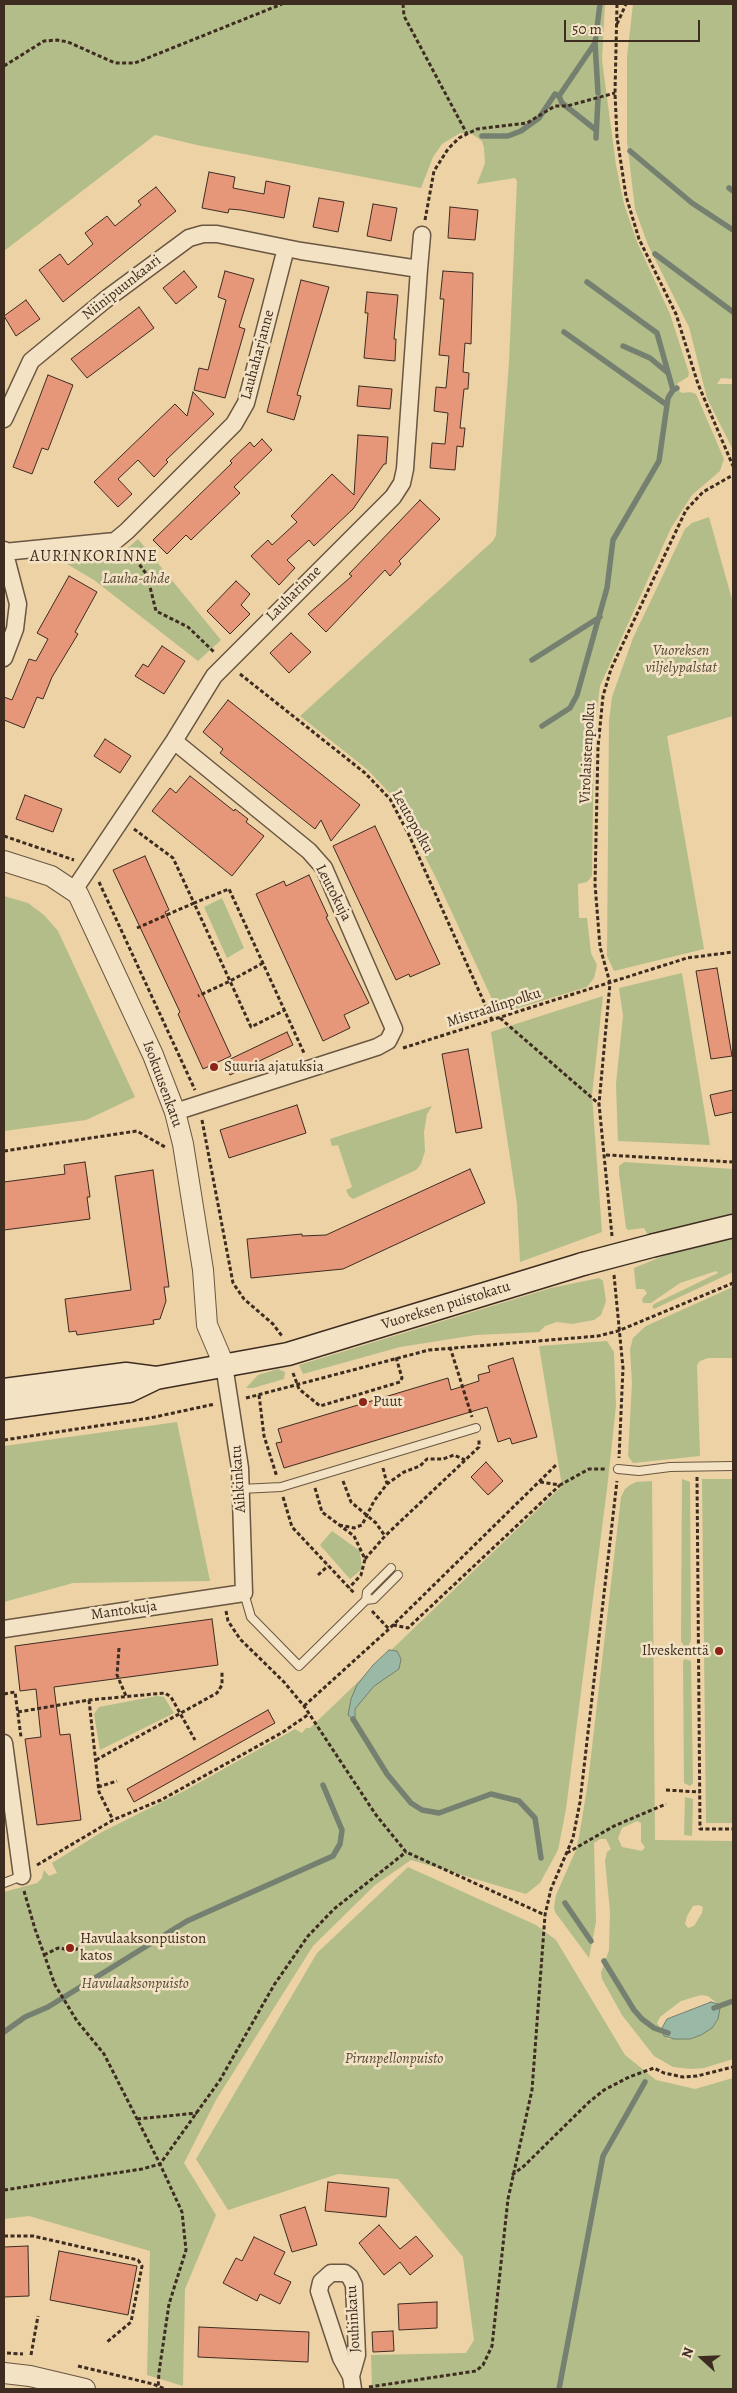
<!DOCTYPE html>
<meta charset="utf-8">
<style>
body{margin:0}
#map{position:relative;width:737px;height:2393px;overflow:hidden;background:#ecd2a4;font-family:Alegreya,serif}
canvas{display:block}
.frame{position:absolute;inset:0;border:5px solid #3e2c21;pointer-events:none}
.north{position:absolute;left:677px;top:2333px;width:50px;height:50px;-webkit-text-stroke:4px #f3e2c4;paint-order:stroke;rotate:290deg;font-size:14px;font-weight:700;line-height:20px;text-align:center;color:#3e2c21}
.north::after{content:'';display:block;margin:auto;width:18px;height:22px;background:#3e2c21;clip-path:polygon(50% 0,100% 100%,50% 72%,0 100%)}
.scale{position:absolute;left:564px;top:20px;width:136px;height:22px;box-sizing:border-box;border:2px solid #3e2c21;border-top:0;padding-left:6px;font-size:15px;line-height:18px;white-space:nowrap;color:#3e2c21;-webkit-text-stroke:4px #f3e2c4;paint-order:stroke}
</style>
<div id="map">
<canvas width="737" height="2393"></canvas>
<div class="frame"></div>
<div class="north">N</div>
<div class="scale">50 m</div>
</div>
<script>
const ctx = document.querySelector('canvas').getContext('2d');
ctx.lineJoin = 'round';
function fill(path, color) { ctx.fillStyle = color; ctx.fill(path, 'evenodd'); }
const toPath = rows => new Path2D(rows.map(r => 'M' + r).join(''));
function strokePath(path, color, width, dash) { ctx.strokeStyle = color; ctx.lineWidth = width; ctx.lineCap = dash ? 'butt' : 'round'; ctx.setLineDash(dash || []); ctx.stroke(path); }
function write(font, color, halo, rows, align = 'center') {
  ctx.font = font + ' Alegreya,serif'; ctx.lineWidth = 5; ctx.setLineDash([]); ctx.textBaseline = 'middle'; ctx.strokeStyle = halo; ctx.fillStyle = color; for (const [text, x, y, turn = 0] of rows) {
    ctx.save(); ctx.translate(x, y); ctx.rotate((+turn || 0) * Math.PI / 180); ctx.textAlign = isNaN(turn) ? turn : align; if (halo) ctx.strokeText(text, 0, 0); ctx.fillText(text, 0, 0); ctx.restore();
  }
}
fill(toPath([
 [4,4,605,4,602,60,616,165,624,204,637,242,670,314,689,373,688,377,678,383,676,388,682,393,690,392,696,394,724,459,720,471,692,495,671,528,600,686,594,733,592,876,587,882,578,884,578,890,579,918,587,918,591,953,597,965,594,978,587,987,515,1009,508,1010,498,1006,492,999,436,878,396,800,368,770,300,716,493,541,496,535,509,362,517,181,515,178,477,184,485,163,484,148,482,141,472,134,460,133,442,144,433,157,421,188,197,145,155,135,4,251],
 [633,4,733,4,733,379,721,378,717,384,733,384,733,450,707,398,689,327,648,245,635,209,627,141,627,57],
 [709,517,733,603,733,716,667,736,704,949,614,971,607,956,609,721,612,697,633,638,685,529,692,523],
 [138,539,221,640,198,661,94,580,67,564,117,558],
 [4,896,28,903,44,915,58,931,135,1097,86,1120,4,1131],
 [222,898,244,948,227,958,204,907],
 [682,973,710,1145,618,1141,616,1084,623,1016,619,988],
 [603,996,592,1095,602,1232,520,1262,517,1204,491,1032],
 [432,1106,427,1114,424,1132,425,1151,421,1164,416,1170,353,1199,349,1196,346,1190,352,1187,338,1145,332,1146,330,1139],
 [624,1162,733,1169,733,1215,648,1235,644,1228,628,1230,626,1228,619,1173,619,1166],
 [724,1239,733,1239,733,1272,654,1309,652,1307,654,1304,718,1273,716,1271,680,1283,651,1303,643,1303,642,1299,647,1293,644,1289,636,1289,634,1268,678,1250],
 [599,1278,603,1281,606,1301,601,1315,594,1320,572,1324,557,1322,545,1326,539,1332,476,1335,400,1347,303,1374,299,1365,551,1288],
 [733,1287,733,1358,708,1358,700,1361,697,1365,700,1456,633,1463,628,1456,632,1383,630,1349,633,1338,646,1326],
 [607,1341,614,1352,616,1406,607,1489,566,1809,558,1850,540,1883,526,1894,411,1860,375,1885,313,1946,216,2100,184,2163,216,2215,185,2289,183,2386,147,2375,150,2251,29,2216,4,2219,4,1892,37,1883,42,1878,44,1870,49,1876,57,1873,52,1863,102,1832,186,1790,295,1729,302,1733,306,1728,310,1728,562,1486,539,1346],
 [278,1369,285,1372,284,1379,253,1388,246,1388,258,1375],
 [177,1422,210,1581,73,1583,4,1602,4,1446],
 [682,1479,690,1482,691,1640,688,1647,685,1648,681,1641],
 [702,1479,733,1479,733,1823,706,1823],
 [652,1481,655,1840,733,1841,733,2059,704,2068,691,2069,673,2067,654,2056,622,2015,602,1979,601,1973,609,1950,610,1911,605,1861,607,1852,611,1849,606,1839,600,1839,594,1843,596,1922,589,1958,555,1912,554,1907,556,1895,576,1850,579,1837,588,1782,621,1497,625,1489,630,1485,636,1482],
 [637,1821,641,1823,641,1842,645,1847,642,1851,622,1847,618,1838,622,1828],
 [699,1905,703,1907,702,1913,694,1926,688,1928,685,1924,687,1916,693,1906],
 [701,1995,708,1996,718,2004,716,2023,701,2035,690,2039,668,2039,657,2023,660,2017,681,2001],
 [332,1531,360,1551,362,1569,350,1579,320,1545],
 [685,1659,691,1661,693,1783,690,1786,684,1783,683,1661],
 [157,1696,164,1697,174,1713,100,1750,94,1714,99,1707],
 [685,1797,693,1799,692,1836,684,1835],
 [408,1867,536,1925,556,1940,625,2055,656,2080,695,2089,733,2078,733,2389,372,2389,371,2355,466,2353,474,2340,463,2257,398,2179,338,2174,228,2210,196,2159,317,1953]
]), '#b2bd8a');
const water = toPath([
 [389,1650,397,1651,401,1659,399,1669,374,1686,355,1709,355,1718,353,1719,348,1715,351,1699,357,1685,373,1665,389,1650],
 [711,2002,718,2004,720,2008,718,2019,712,2028,701,2035,690,2039,674,2039,664,2036,662,2028,667,2019,711,2002]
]);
fill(water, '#99b8a5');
strokePath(water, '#758070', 1);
strokePath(toPath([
 [595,43,559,96,562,103,596,130],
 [598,93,595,43,600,4],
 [482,136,508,136,521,131,539,118,555,94,559,96],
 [596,138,598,99],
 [630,151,692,203,733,230],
 [729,188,733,191],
 [655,254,733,312],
 [587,282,657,333,673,390],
 [564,332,667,405],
 [623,346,650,358,668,373],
 [532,660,600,617],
 [542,726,570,708,577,695,607,588,613,540,659,461,668,398,673,390,677,388],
 [353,1719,387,1774,411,1803,422,1810,439,1813,491,1794,519,1801,535,1818,541,1858],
 [565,1903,591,1941],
 [604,1961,634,2010,642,2019,654,2028,668,2033],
 [714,2008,733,2001],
 [4,2032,25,2017,48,2007,187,1921,333,1856,340,1844,342,1830,323,1785],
 [559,2389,603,2156,645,2082]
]), '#758070', 5.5);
const building = toPath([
 [209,172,235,177,233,188,264,194,266,181,290,186,284,218,241,210,229,209,228,213,202,208,209,172],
 [156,187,176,211,63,302,39,270,60,254,68,265,93,244,85,233,107,216,115,226,141,205,138,201,156,187],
 [319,198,344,202,338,232,313,227,319,198],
 [373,204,397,208,391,241,367,236,373,204],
 [450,207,478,210,475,240,448,238,450,207],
 [184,271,197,287,176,304,163,288,184,271],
 [225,271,254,279,239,327,245,329,225,398,194,390,199,368,208,370,226,300,218,297,225,271],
 [443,271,473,273,471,344,465,343,463,372,469,373,468,389,464,389,460,428,465,428,463,447,457,446,455,470,430,468,432,443,445,444,448,413,434,411,436,387,446,388,449,356,439,355,444,299,440,299,443,271],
 [301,280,329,287,297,395,301,396,294,420,267,412,301,280],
 [367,292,398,295,394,339,396,339,395,361,364,358,368,313,365,313,367,292],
 [26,300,40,319,16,336,4,316,26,300],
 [139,307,154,328,87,378,71,359,139,307],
 [48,375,73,385,48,450,42,448,32,474,13,467,48,375],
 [359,386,392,389,390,409,357,406,359,386],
 [193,392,214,414,166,460,168,462,154,477,138,460,118,479,132,494,118,507,94,482,175,404,187,416,193,392],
 [358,435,388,437,386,464,384,464,353,509,314,546,309,540,287,560,295,568,279,585,251,556,268,540,272,545,297,522,291,516,332,474,354,495,358,435],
 [262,439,272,450,234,487,240,493,191,540,186,535,167,554,153,540,232,463,230,461,250,442,254,447,262,439],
 [420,500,440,519,399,561,401,564,390,576,385,570,326,632,308,614,352,576,349,574,420,500],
 [69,576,97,592,75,632,78,634,52,677,43,699,37,697,24,728,4,720,4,697,12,700,29,659,36,661,48,639,37,633,69,576],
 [236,581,250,594,241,605,250,614,230,634,207,611,236,581],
 [291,633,311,652,289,673,270,653,291,633],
 [162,646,185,661,164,694,135,676,143,664,148,667,162,646],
 [228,700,360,805,331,841,321,820,315,829,220,753,223,749,203,732,228,700],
 [105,739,131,756,120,773,94,756,105,739],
 [190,776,234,811,235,809,248,819,246,822,264,836,232,876,152,811,170,788,176,793,190,776],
 [25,795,62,809,53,832,16,819,25,795],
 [375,826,440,964,410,977,409,974,396,980,333,846,375,826],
 [145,856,169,910,165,912,231,1056,203,1069,178,1014,180,1012,113,870,145,856],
 [309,875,328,916,326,917,369,1003,344,1015,350,1028,323,1041,256,894,284,881,286,886,309,875],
 [717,968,732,1056,711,1059,696,971,717,968],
 [287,1032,293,1045,230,1075,224,1062,287,1032],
 [468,1049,482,1128,456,1133,442,1054,468,1049],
 [733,1090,733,1112,715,1116,710,1095,733,1090],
 [297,1105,306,1133,229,1158,220,1130,297,1105],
 [85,1162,90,1197,87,1197,90,1219,4,1230,4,1182,65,1174,64,1165,85,1162],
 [470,1169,485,1203,343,1269,251,1278,247,1239,302,1234,302,1236,326,1235,470,1169],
 [153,1170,169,1287,164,1287,166,1301,160,1319,153,1320,154,1324,77,1335,76,1331,69,1332,65,1299,131,1290,115,1176,153,1170],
 [513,1358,537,1437,512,1444,510,1438,498,1442,487,1407,284,1468,276,1443,282,1442,278,1429,448,1378,451,1390,479,1381,478,1375,490,1372,488,1366,513,1358],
 [486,1462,503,1481,488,1495,471,1477,486,1462],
 [212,1619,218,1665,54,1687,60,1735,70,1734,81,1820,37,1825,25,1739,41,1737,36,1689,20,1691,15,1646,212,1619],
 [268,1710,275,1723,134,1802,127,1789,268,1710],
 [328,2182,389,2188,386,2217,325,2211,328,2182],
 [305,2207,317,2245,292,2252,280,2215,305,2207],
 [379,2225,400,2249,416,2236,433,2256,410,2275,400,2262,384,2275,359,2243,379,2225],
 [254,2237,285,2252,274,2274,291,2282,280,2304,260,2294,257,2301,223,2283,236,2258,242,2261,254,2237],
 [28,2246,29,2296,4,2297,4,2247,28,2246],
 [59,2251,137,2266,128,2315,50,2300,59,2251],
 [437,2302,437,2328,399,2330,398,2304,437,2302],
 [199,2327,309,2332,308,2362,198,2357,199,2327],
 [393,2331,394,2351,373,2352,372,2332,393,2331]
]);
fill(building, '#e69779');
strokePath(building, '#3e2c21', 1);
const service = toPath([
 [618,1469,639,1471,670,1467,733,1466],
 [241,1489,281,1487,476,1428],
 [244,1593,251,1617,299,1666,366,1600,367,1592,391,1568],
 [366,1600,374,1599,398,1575],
 [4,1883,22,1876]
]);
const minor = toPath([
 [419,269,422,235],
 [4,419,31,361,105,300,189,238,203,234,217,234,301,251,419,269,405,469,402,483,393,497,214,676,174,741,74,890],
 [4,550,18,604,15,629,4,658],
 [4,552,115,541,127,531,234,424,246,403,286,248],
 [174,741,309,851,324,868,394,1029,388,1041,377,1047,175,1112],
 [4,1629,244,1593,240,1468,224,1365],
 [4,1743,22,1876],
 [351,2376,341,2358,319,2291,321,2282,331,2273,345,2273,350,2277,354,2285,357,2355,351,2376,353,2389]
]);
const tertiary = toPath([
 [4,861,51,876,78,894,153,1055,175,1112,183,1144,203,1270,207,1325,224,1365],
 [4,2373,30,2376,85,2389]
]);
const secondary = toPath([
 [655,1245,733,1226],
 [4,1390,126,1374,156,1378],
 [4,1408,129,1391,156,1378,288,1354,583,1264]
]);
strokePath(service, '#6a5642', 10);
strokePath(minor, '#6a5642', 19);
strokePath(tertiary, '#6a5642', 22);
strokePath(secondary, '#3e2c21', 25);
strokePath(toPath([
 [403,4,404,16,467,134],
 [617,4,615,93,617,137,626,196,639,239,676,314,698,384,733,466],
 [617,24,626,4],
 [4,66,44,41,57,40,68,42,115,63,135,63,282,4],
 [425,220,434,171,448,149,459,138,477,129,527,123,555,106,567,106,615,93],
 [128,549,147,575,156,611,188,627,214,652],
 [240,674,365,773,390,799,409,835,492,1020],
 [134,829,173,858,194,903,229,889,304,1053],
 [4,836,74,860],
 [99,882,195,1090],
 [137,928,194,903,230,981,198,996],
 [263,963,230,981,251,1027,285,1010],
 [500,1018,599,1104],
 [403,1048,687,958,733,952],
 [202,1120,233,1283,244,1299,273,1324,282,1336],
 [4,1151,137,1131,165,1147],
 [606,1155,733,1162],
 [612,1236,599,1104,610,983,600,947,595,884,598,747,603,696,611,669,686,510,703,492,733,475],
 [614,1275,623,1368,619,1458],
 [450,1347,472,1417],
 [293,1373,299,1389,320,1406,400,1382,402,1378,396,1357],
 [259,1395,264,1436,277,1477],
 [246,1398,429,1350,598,1336,618,1331,733,1283],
 [4,1440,150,1418,215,1404],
 [383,1468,387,1484],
 [697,1477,700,1829,733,1829],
 [343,1481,351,1502,376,1523,385,1536],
 [540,1482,560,1485,589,1469,606,1469],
 [315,1488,322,1512,354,1536,365,1559,361,1575,349,1588],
 [283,1497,292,1527,355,1594],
 [339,1525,354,1528,362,1525,374,1501,387,1484,404,1472,420,1466,427,1459,443,1459,454,1455,465,1460],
 [365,1559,385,1536,479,1447,479,1440],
 [318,1575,328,1566],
 [226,1611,228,1621,240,1639,284,1682,304,1706,376,1815,406,1852,545,1915],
 [372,1611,389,1629],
 [393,1625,408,1628,560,1485],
 [119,1648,117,1675,126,1696],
 [667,1653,699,1653],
 [4,1694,15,1692,21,1737],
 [89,1700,99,1792,113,1820],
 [304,1706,389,1629,556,1465],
 [18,1712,89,1700,165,1693,171,1697,195,1740],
 [96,1760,217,1693,222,1685,222,1672],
 [98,1787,117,1781],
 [666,1790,700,1792],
 [567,1853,614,1826,666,1804],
 [37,1865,113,1820,161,1800,283,1732,309,1714],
 [24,1891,35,1929,55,1985,77,2021,104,2054,160,2164,182,2212,186,2250,169,2304,159,2372,158,2389],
 [44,1955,58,1948,71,1950,84,1948],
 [137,2119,197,2113],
 [512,2175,524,2166,589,2102,604,2090,629,2077,654,2068,664,2073,683,2077,697,2076,733,2067],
 [4,2190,142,2169,160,2164,220,2080,274,1985,308,1936,334,1909,406,1852],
 [4,2236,33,2236,138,2260,142,2266,131,2322,107,2342],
 [7,2353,23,2354],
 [31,2355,38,2316],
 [78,2366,153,2384,165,2389],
 [369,2387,476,2371,483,2365,492,2346,508,2199,532,2090,545,1915,551,1889,573,1838,580,1802,617,1481]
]), '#3e2c21', 3, [4, 2.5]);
strokePath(service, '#f3e2c4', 8);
strokePath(minor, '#f3e2c4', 16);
strokePath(tertiary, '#f3e2c4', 20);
strokePath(secondary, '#f3e2c4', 22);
const secondaryBridge = toPath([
 [583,1264,655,1245]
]);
strokePath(secondaryBridge, '#3e2c21', 25, []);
strokePath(secondaryBridge, '#f3e2c4', 22);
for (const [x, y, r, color] of [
 [214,1067,5,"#8f2418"],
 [363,1402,5,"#8f2418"],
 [719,1651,5,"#8f2418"],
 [70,1948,5,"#8f2418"]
]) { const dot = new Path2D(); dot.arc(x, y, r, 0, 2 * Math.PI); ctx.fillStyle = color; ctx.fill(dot); strokePath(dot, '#f3e2c4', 2); }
write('15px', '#3e2c21', '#f3e2c4', [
 ["Niinipuunkaari",122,288,-38],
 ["Lauhaharjanne",258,355,-75],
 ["Lauharinne",294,594,-45],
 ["Virolaistenpolku",588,753,-87],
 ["Leutopolku",412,822,61],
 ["Leutokuja",333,893,63],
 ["Mistraalinpolku",494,1008,-18],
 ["Isokuusenkatu",162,1084,70],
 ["Vuoreksen puistokatu",446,1306,-17],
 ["Aihkinkatu",239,1479,-94],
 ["Mantokuja",124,1611,-8],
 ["Jouhinkatu",354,2319,-93]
]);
write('italic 15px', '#554936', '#f3e2c4', [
 ["Lauha-ahde",136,579],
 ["Vuoreksen",681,651],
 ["viljelypalstat",681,668],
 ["Havulaaksonpuisto",135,1984],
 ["Pirunpellonpuisto",394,2059]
]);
write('15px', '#3e2c21', '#f3e2c4', [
 ["Suuria ajatuksia",224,1067],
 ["Puut",373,1402],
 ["Ilveskenttä",709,1651,"right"],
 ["Havulaaksonpuiston",80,1939],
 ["katos",80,1956]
], 'left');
ctx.letterSpacing = '1px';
write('16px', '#3e2c21', '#f3e2c4', [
 ["AURINKORINNE",94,557]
]);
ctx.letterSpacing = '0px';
</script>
